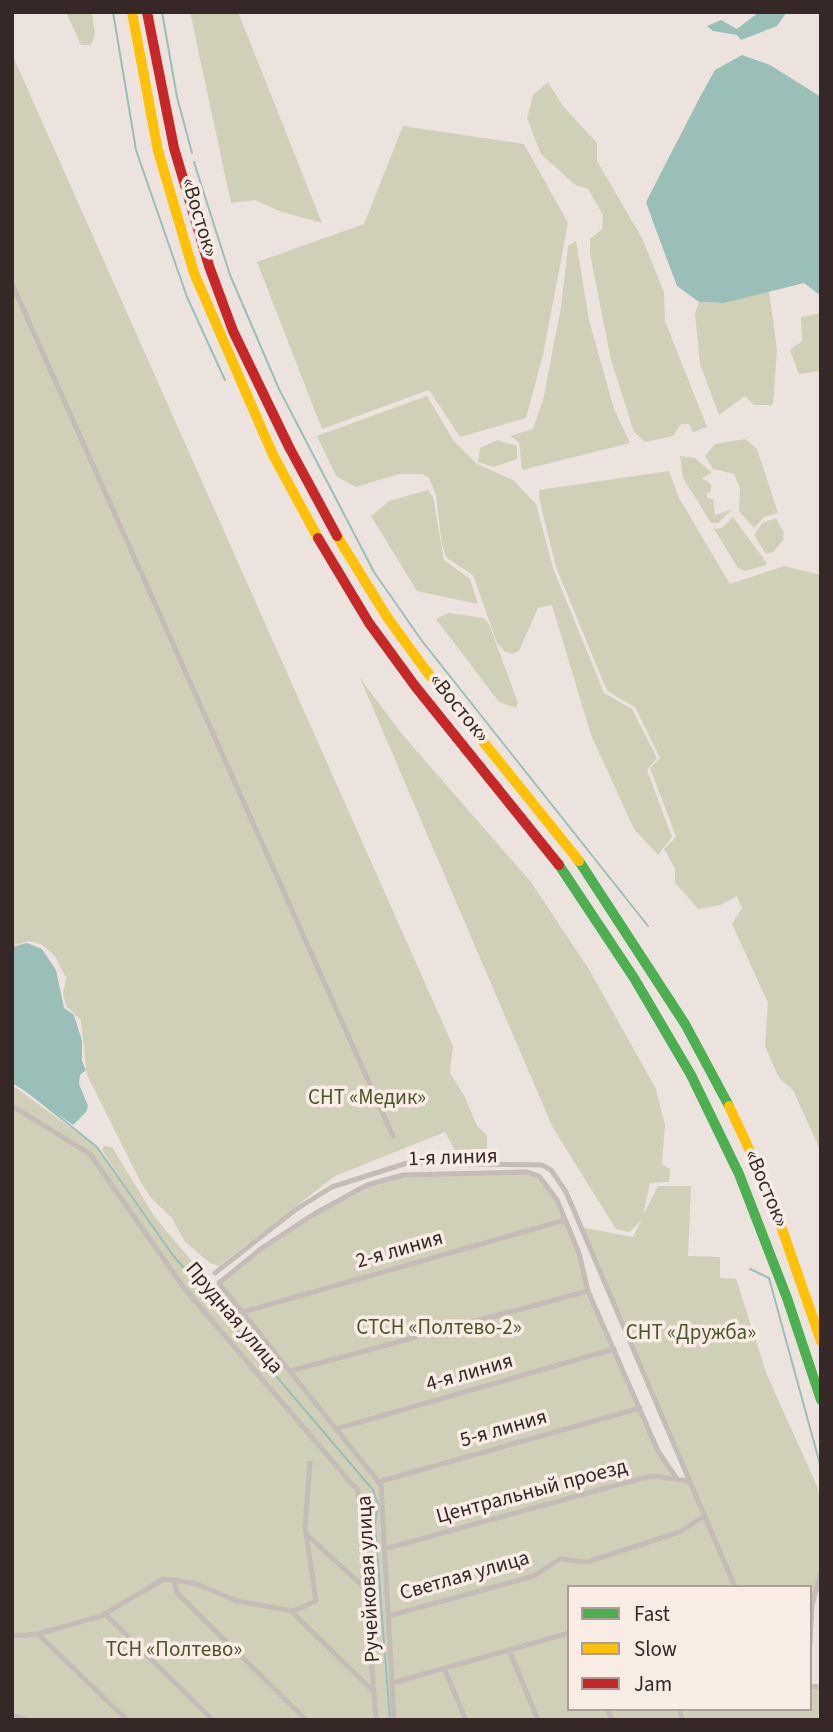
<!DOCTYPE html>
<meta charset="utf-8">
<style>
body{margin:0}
#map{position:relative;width:833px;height:1732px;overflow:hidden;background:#ece3df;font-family:"Source Sans 3",sans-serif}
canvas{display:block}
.frame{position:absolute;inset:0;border:14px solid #352826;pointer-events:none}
.legend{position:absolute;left:567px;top:1585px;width:245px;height:126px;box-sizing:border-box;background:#f9ece5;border:2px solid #ab9e99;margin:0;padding:9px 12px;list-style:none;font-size:21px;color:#352826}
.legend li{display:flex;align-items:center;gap:14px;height:35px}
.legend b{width:35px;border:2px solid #ab9e99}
</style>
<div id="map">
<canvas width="833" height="1732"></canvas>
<div class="frame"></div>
<ul class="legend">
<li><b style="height:9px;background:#4caf50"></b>Fast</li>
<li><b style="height:9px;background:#ffc107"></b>Slow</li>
<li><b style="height:9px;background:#c62828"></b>Jam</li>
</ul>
</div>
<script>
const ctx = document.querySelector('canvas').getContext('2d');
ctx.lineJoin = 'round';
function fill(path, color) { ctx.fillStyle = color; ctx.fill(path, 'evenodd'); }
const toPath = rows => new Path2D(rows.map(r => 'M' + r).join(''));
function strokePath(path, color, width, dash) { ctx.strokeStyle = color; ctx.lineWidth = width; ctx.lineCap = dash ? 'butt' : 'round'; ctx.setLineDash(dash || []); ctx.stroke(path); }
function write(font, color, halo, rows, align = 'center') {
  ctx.font = font + ' "Source Sans 3",sans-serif'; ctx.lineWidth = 7; ctx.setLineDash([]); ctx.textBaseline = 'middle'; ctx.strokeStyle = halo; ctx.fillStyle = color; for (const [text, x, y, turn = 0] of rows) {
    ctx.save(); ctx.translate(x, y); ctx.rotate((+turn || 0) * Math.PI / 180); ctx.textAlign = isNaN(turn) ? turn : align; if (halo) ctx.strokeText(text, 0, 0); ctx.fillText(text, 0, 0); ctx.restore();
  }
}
fill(toPath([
 [66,12,92,12,95,35,91,45,81,45],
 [190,12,238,12,322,223,279,211,255,200,231,203],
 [12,54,453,1046,450,1073,464,1095,477,1126,487,1135,487,1149,482,1162,464,1167,445,1132,335,1176,219,1266,210,1263,185,1242,172,1218,151,1198,140,1181,87,1075,81,1020,66,1006,63,994,66,978,55,956,41,944,28,941,12,946],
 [548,82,563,106,597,143,597,161,642,238,664,292,665,321,707,427,693,432,689,424,681,424,673,436,645,442,634,432,611,360,590,254,590,239,602,229,603,215,588,189,575,185,541,154,527,118,533,95],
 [403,126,524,144,568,223,543,355,526,418,460,437,429,390,322,429,257,262,364,224],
 [576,241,589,320,614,409,630,443,522,470,519,442,510,436,533,429,543,400,561,307,568,246],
 [769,290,777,350,773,405,754,405,745,396,719,415,700,364,695,314,699,302,724,303],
 [821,313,821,371,799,374,790,350,802,341,801,317],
 [427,396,454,441,477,464,513,480,536,504,553,568,604,693,632,709,657,758,647,770,672,837,658,855,634,829,591,735,552,605,538,608,519,651,512,654,505,652,497,643,473,575,447,558,442,545,436,495,429,478,422,474,399,474,356,487,336,476,317,436],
 [745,439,757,449,778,513,764,517,754,528,739,511,740,488,734,474,713,469,705,456,715,444],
 [498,440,517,446,517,459,494,467,478,462,480,448],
 [680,456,695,458,712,473,702,478,711,484,711,492,707,493,707,498,713,499,715,515,733,509,718,523,711,523,683,478],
 [669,471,679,498,730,584,784,566,821,575,821,1152,793,1090,779,1078,765,1046,768,1003,732,924,742,908,737,896,721,905,698,909,675,883,675,868,664,849,676,837,650,768,660,758,635,707,607,691,556,567,540,502,539,490],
 [428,490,433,497,444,560,470,579,478,604,417,591,371,516,389,501],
 [733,517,766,562,766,565,745,571,738,568,714,529,722,528],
 [776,518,784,533,783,540,773,552,766,554,754,535,762,523],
 [449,613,484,618,489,624,518,703,516,708,499,702,436,619],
 [360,678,401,733,531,882,590,971,656,1089,665,1125,662,1164,670,1169,669,1182,650,1183,643,1215,658,1186,691,1186,688,1256,720,1257,720,1278,736,1279,767,1375,817,1486,821,1502,821,1573,812,1605,810,1644,810,1587,569,1587,569,1709,810,1709,810,1686,821,1687,821,1720,24,1720,12,1716,12,1085,97,1147,129,1192,102,1150,104,1146,112,1147,154,1216,216,1290,220,1283,285,1233,367,1185,403,1175,527,1172,539,1176,550,1186,579,1253,588,1291,658,1450,677,1479,688,1481,580,1227,633,1237,641,1221,629,1232,616,1229,553,1128]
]), '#d0d0b8');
fill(toPath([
 [759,12,787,12,777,26,741,40,737,35,713,31,707,26,721,20,737,29],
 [742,55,770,65,821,97,821,296,804,283,724,303,699,302,677,286,653,222,646,202,700,97,715,70],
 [27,943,42,949,56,970,64,1008,74,1015,82,1041,82,1061,86,1070,80,1075,79,1084,88,1106,86,1112,73,1125,12,1082,12,947]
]), '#9abfb8');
strokePath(toPath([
 [113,12,136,150,187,297,225,380],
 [162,12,177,97,192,153],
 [194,162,230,275,279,389,374,572,422,641,648,926],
 [12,1082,22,1088],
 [27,1091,97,1147,172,1254,373,1490,378,1504,375,1525,390,1720],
 [750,1269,769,1278,821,1468]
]), '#9abfb8', 2);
strokePath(toPath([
 [12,284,393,1136],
 [12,1106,90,1154,184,1288,358,1491,376,1720],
 [215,1273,295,1210,332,1187,407,1163,542,1165,551,1170,566,1192,735,1587],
 [243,1312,565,1220],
 [290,1371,588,1291],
 [336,1429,614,1349],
 [378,1482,640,1408],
 [307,1535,366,1589],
 [384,1549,639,1479,653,1476,689,1481],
 [174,1581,177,1593,306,1720],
 [290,1610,373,1691],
 [105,1614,213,1720],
 [388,1616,534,1576,560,1559,587,1562,680,1532,704,1516],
 [38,1634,127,1720],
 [12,1636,38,1634,101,1616,164,1579,194,1583,237,1601,293,1611,316,1601,305,1527,310,1463],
 [810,1644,812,1605,821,1573],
 [509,1650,538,1720],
 [444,1668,466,1720],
 [392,1683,569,1633],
 [810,1686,821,1687],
 [607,1709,612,1720],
 [679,1709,683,1720],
 [12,1715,27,1720],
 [394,1720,381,1485,219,1283,262,1248,314,1214,367,1185,403,1175,527,1172,539,1176,557,1200,579,1253,588,1291,658,1451,677,1479]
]), '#c5bcb8', 5);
strokePath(toPath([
 [579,861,685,1024,729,1106],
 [559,865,634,978,691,1075,739,1174,787,1298,821,1400]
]), '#4caf50', 10);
strokePath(toPath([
 [132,12,158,151,194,273,273,455,318,538],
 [337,536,387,617,424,668,579,861],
 [729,1106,769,1192,821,1341]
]), '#ffc107', 10);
strokePath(toPath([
 [147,12,174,148,209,266,233,331,289,447,337,536],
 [318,538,369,623,415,686,559,865]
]), '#c62828', 10);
write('21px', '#352826', '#f9ece5', [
 ["«Восток»",198,218,73],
 ["«Восток»",458,709,51],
 ["1-я линия",453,1159,-2],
 ["«Восток»",765,1189,67],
 ["2-я линия",400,1251,-16],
 ["Прудная улица",233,1319,50],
 ["4-я линия",470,1374,-16],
 ["5-я линия",504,1430,-16],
 ["Центральный проезд",532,1493,-15],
 ["Светлая улица",465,1577,-16],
 ["Ручейковая улица",370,1579,-93]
]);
write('21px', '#4c5429', '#f9ece5', [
 ["СНТ «Медик»",367,1099],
 ["СТСН «Полтево-2»",439,1329],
 ["СНТ «Дружба»",691,1334],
 ["ТСН «Полтево»",174,1651]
]);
</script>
